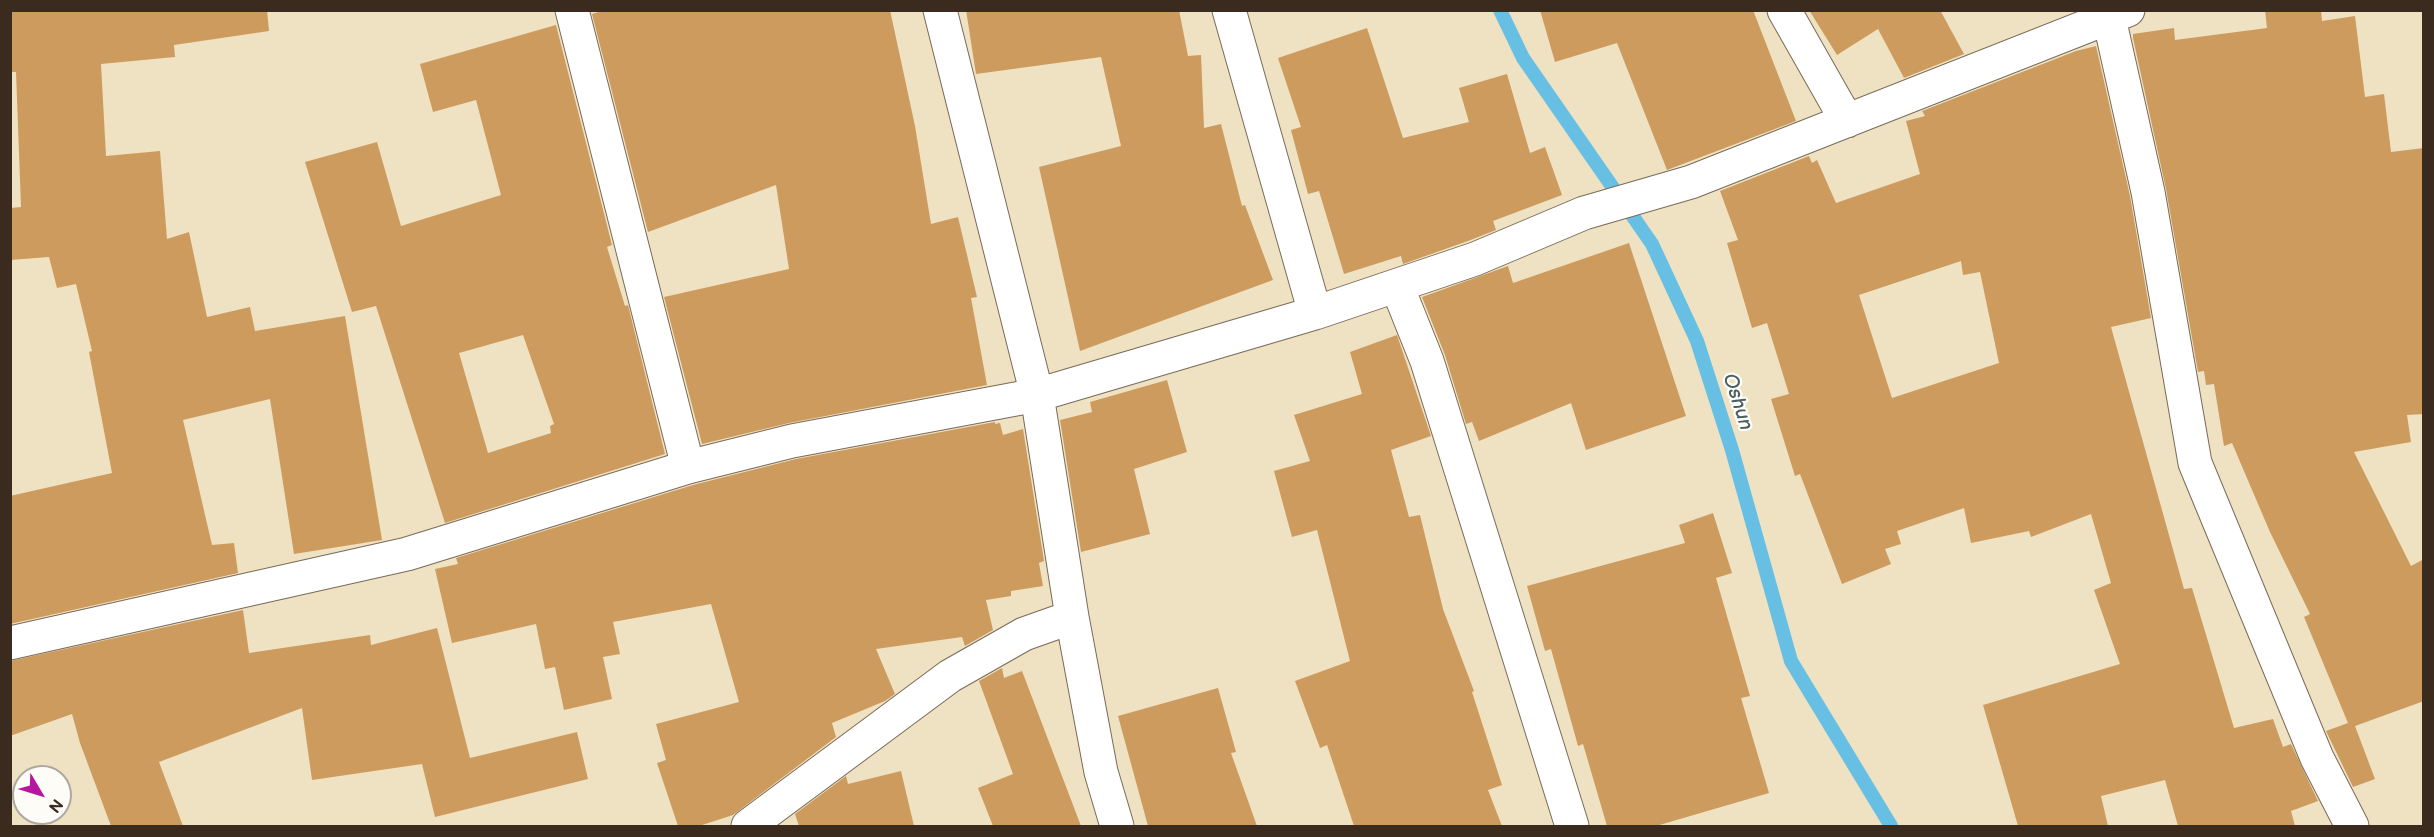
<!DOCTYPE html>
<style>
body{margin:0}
#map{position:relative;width:2434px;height:837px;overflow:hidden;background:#eee2c3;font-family:"Balsamiq Sans",sans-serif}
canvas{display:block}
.frame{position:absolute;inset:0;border:12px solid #3b2a1e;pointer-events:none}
.north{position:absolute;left:12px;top:765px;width:60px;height:60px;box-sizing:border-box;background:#fdfcf7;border:2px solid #afa8a0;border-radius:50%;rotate:128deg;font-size:16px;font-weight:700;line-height:24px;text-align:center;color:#3b2a1e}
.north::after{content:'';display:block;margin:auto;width:21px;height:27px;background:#b5179e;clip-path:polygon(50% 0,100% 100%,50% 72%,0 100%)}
</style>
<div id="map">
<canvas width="2434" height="837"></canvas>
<div class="frame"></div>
<div class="north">N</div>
</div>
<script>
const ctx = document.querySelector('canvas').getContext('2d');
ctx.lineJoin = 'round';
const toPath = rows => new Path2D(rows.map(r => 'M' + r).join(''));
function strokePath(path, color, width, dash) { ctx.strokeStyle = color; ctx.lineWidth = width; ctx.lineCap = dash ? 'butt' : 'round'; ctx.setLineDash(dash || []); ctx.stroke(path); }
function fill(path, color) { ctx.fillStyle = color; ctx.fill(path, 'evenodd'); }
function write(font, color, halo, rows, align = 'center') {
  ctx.font = font + ' "Balsamiq Sans",sans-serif'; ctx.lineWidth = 4.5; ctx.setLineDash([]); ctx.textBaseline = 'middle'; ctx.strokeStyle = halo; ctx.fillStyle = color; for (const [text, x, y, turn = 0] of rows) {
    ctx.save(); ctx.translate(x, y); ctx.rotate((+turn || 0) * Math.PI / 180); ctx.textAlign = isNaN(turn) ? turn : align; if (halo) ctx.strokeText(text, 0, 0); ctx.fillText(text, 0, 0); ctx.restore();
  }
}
strokePath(toPath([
 [1500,10,1523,58,1652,244,1697,341,1732,450,1791,661,1891,826]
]), '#67c0e4', 14);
fill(toPath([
 [10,10,267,10,269,31,174,45,175,57,101,64,106,156,160,151,167,239,189,232,207,317,250,307,255,331,345,316,382,540,294,554,270,399,183,420,212,545,234,543,238,573,10,624,10,496,112,473,89,352,92,351,76,284,57,288,49,257,10,260,10,208,21,207,16,72,10,72],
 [605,10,890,10,915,126,931,224,958,217,977,297,971,298,987,385,789,423,702,444,664,297,789,269,776,185,648,232,592,14],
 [966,10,1179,10,1188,56,1201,55,1204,128,1221,124,1242,206,1245,205,1273,280,1080,351,1039,167,1121,146,1101,57,976,74],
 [1540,10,1753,10,1796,121,1667,170,1617,43,1555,62],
 [1809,10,1940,10,1964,54,1904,78,1878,29,1837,55],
 [2265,10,2321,10,2322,21,2355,16,2365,97,2384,94,2391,152,2424,148,2424,414,2407,415,2411,442,2354,452,2411,566,2424,559,2424,701,2355,726,2375,779,2353,787,2326,731,2348,723,2304,617,2310,614,2270,532,2232,443,2224,446,2214,384,2206,385,2204,371,2198,372,2166,189,2133,38,2133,34,2174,28,2175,40,2267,28],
 [556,25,612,245,607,247,625,306,628,305,665,454,445,523,376,306,352,312,305,162,377,142,401,226,501,195,476,100,433,112,420,64],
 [523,335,554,424,550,426,551,433,488,453,459,353],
 [1367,28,1403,138,1469,122,1459,88,1507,74,1530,153,1545,147,1562,195,1493,221,1496,230,1468,241,1403,264,1401,256,1344,274,1319,191,1308,194,1291,130,1301,127,1278,58],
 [2096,46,2130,196,2151,318,2111,327,2184,589,2192,588,2234,728,2273,719,2283,747,2291,744,2318,801,2291,811,2295,826,2178,826,2165,780,2101,796,2108,826,2018,826,1983,705,2120,664,2094,590,2111,583,2091,514,2031,537,2029,531,1971,543,1964,508,1897,531,1901,544,1885,549,1891,564,1842,584,1800,474,1795,476,1771,399,1789,394,1767,323,1752,328,1727,243,1738,240,1720,191,1809,156,1812,163,1817,160,1836,203,1920,174,1906,121,1925,116,1922,111,2076,51],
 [1961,261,1963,275,1980,272,1999,363,1892,398,1859,295],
 [1629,243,1686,416,1586,450,1571,403,1479,441,1472,422,1466,424,1445,355,1422,297,1508,266,1513,283],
 [1397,335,1431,436,1391,450,1409,517,1420,515,1443,609,1474,691,1472,692,1502,785,1488,790,1502,826,1354,826,1327,745,1320,748,1295,681,1350,661,1317,530,1292,537,1274,471,1310,461,1294,415,1362,394,1350,352],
 [1167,380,1187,452,1134,469,1150,534,1081,552,1060,420,1092,412,1090,402],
 [995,422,995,424,1000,423,1003,435,1023,429,1044,561,1039,563,1043,586,1011,591,1011,596,986,600,993,630,965,646,962,637,876,649,895,694,885,701,832,723,836,737,733,815,699,826,678,826,657,763,666,760,656,724,739,702,711,604,613,622,620,654,603,657,612,699,564,710,555,667,545,669,536,624,452,643,435,569,458,564,456,558,693,485,796,459],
 [1713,513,1732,573,1716,578,1750,696,1741,698,1769,793,1656,826,1607,826,1583,744,1578,746,1551,649,1545,651,1527,586,1685,543,1679,525],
 [243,610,249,653,370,635,371,645,437,628,470,758,577,732,588,779,435,817,422,764,312,780,302,708,159,762,183,826,111,826,80,743,72,714,10,736,10,661],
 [1002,668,1004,678,1022,671,1081,826,993,826,978,788,1013,774,979,681],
 [1218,688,1236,752,1231,753,1257,826,1148,826,1118,716],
 [901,771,914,826,799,826,795,814,846,776,848,784]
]), '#cd9b5e');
const minor = toPath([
 [572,10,688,467],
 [940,10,1037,395,1072,617,1101,772,1117,826],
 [1229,10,1315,313],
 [1784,10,1847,121],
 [2109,18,2148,192,2195,463,2317,758,2352,826],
 [1397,286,1427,361,1572,826],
 [10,643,407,554,688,467,792,441,1037,395,1315,313,1475,259,1584,213,1691,182,2128,10],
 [748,826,950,676,1024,634,1072,617]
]);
strokePath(minor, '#7a6a58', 35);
strokePath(minor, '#fff', 33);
write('italic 20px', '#4a5e63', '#fdfcf7', [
 ["Oshun",1737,402,72]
]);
</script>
